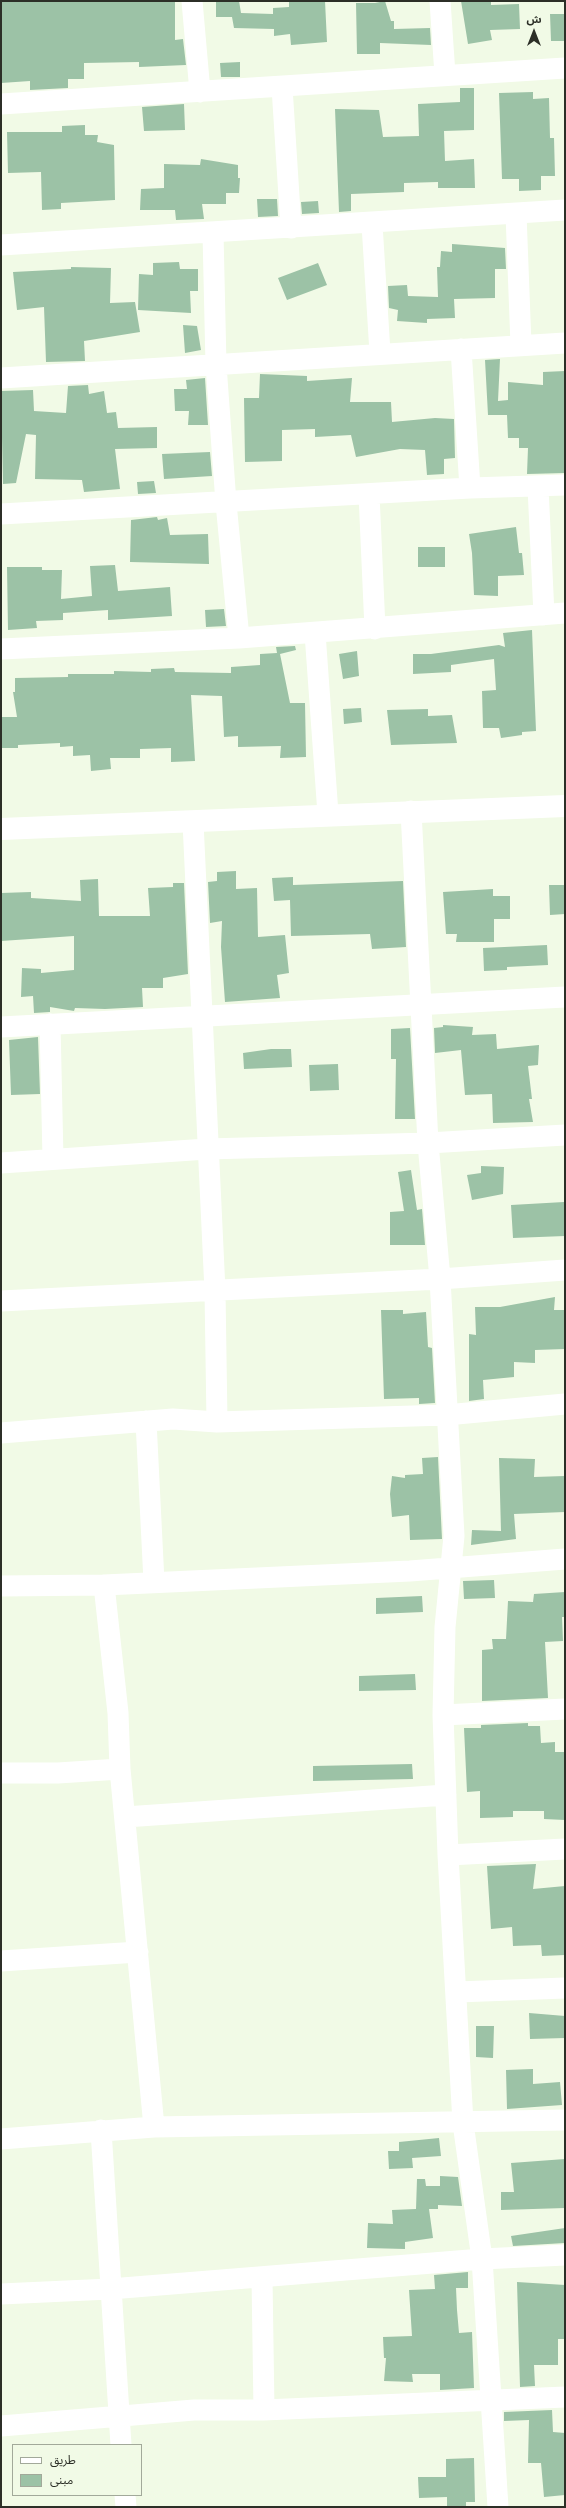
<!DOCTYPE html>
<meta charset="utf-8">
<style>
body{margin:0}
#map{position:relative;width:566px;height:2508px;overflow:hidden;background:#f1fae6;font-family:"Work Sans","Noto Sans Arabic",sans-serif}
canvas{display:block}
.frame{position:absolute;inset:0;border:2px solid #2c2f27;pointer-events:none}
.legend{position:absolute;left:12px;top:2444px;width:130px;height:52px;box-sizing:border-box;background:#f1fae6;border:1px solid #a2a99a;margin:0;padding:5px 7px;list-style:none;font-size:12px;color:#2c2f27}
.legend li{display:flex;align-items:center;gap:8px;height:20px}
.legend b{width:20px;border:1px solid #a2a99a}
.north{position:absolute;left:514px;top:12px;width:40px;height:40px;-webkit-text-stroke:3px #f1fae6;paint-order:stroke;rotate:0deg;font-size:11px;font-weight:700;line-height:16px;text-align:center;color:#2c2f27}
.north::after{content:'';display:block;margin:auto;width:14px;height:18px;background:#2c2f27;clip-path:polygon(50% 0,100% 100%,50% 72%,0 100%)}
</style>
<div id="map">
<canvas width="566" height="2508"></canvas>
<div class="frame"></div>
<ul class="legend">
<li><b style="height:5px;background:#fff"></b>طريق</li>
<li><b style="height:11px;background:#9cc2a6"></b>مبنى</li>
</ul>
<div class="north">ش</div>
</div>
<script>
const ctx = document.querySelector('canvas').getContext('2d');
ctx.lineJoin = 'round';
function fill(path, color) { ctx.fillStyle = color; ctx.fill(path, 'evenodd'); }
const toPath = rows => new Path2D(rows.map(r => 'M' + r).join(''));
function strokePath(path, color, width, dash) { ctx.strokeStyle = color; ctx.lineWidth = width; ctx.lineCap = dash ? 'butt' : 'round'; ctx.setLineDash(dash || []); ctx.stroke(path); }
fill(toPath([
 [1,1,175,1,175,40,183,39,186,65,139,67,139,62,84,63,84,79,68,79,68,88,30,90,30,81,1,83],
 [216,1,239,1,241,13,273,14,273,8,289,7,289,2,325,1,327,42,291,45,290,34,274,36,274,29,234,28,232,17,216,17],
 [385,1,391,21,394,21,394,29,430,28,431,45,380,43,380,54,357,54,356,3,375,3],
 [461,1,491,1,491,5,519,4,520,29,490,30,492,40,468,44],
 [550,14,565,14,565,41,551,41],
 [240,62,240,77,221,77,220,63],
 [460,88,474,88,474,130,444,131,445,161,474,159,475,188,438,188,438,182,404,183,404,192,351,194,351,211,339,212,335,109,379,110,383,137,419,136,418,104,460,102],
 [533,92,533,99,549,98,550,138,554,138,555,176,541,176,541,190,519,191,519,179,502,179,499,93],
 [184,104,185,130,144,131,142,107],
 [85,125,85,135,98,135,97,142,114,145,115,200,61,203,61,209,42,210,41,172,8,173,7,132,62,132,62,126],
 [201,159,238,165,238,178,240,178,239,193,226,193,226,204,202,204,204,219,176,220,175,210,140,210,141,189,164,188,164,164,200,165],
 [257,199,277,199,278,216,258,217],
 [318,201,319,213,302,214,301,202],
 [452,244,505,248,506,269,495,269,495,298,454,299,455,318,427,319,427,323,397,321,398,310,389,308,388,286,407,285,408,296,438,297,437,267,440,267,441,251,452,252],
 [179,262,180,269,198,269,198,291,190,291,191,313,138,310,139,274,153,275,153,263],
 [318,263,327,285,287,300,278,278],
 [71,267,111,268,110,303,135,302,140,332,84,341,85,361,46,362,44,307,17,310,13,272,71,269],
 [183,325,197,326,201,350,185,353],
 [500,359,498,401,508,400,508,382,543,385,543,372,565,371,565,473,527,474,528,448,519,448,519,438,508,438,507,415,488,415,485,360],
 [260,374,307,376,307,381,352,378,350,402,391,402,392,422,435,418,454,419,455,458,444,459,444,474,427,475,425,450,400,449,356,457,351,435,315,437,315,429,282,430,282,461,245,462,244,398,259,398],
 [205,378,208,425,188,425,189,411,175,411,174,389,187,389,186,380],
 [88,385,89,394,104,391,107,413,116,412,118,428,157,427,157,448,115,449,120,489,84,492,82,480,35,479,36,435,26,434,16,483,3,484,1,391,33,390,34,411,66,413,68,386],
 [210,452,212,476,164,479,162,454],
 [154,481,156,493,138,494,137,482],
 [157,517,158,520,167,518,170,535,208,534,209,564,130,562,131,520],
 [516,527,519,553,522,553,524,575,498,576,498,596,474,595,472,553,469,534],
 [418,547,445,547,445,567,418,567],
 [115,565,118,591,170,587,172,616,108,620,108,610,63,613,63,620,36,621,37,628,8,630,7,567,42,567,42,570,62,570,61,599,92,596,90,566],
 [224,609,226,626,206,627,205,610],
 [532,630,536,731,522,732,522,735,501,738,499,728,483,728,482,691,496,690,494,659,451,665,451,672,413,674,413,654,431,654,499,645,505,647,503,633],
 [295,646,296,650,280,654,290,703,305,703,306,757,280,758,281,746,238,747,238,736,224,737,222,696,191,695,195,761,171,762,171,748,140,749,140,758,110,758,111,769,91,771,90,755,73,756,73,746,60,747,60,743,18,745,18,748,1,748,1,717,17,717,13,692,15,692,15,678,68,677,68,674,114,674,114,671,151,672,151,669,174,668,175,672,231,673,231,667,260,665,260,654,277,653,276,647],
 [357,651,359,676,343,679,339,654],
 [361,708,362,722,344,724,343,709],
 [428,709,428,716,452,715,457,743,391,745,387,710],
 [236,871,236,889,257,888,258,937,285,935,289,973,277,975,280,998,225,1002,221,947,222,921,210,923,208,882,217,881,217,872],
 [293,877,293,885,403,881,406,947,372,949,370,934,291,936,290,900,274,901,272,878],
 [98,879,99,916,150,916,148,888,173,887,173,883,184,883,188,974,163,978,163,988,142,988,143,1007,105,1009,75,1008,74,1011,50,1007,50,1012,34,1013,33,996,21,997,22,968,41,969,41,973,74,970,74,936,1,941,1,893,31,892,31,898,81,901,80,880],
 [549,885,565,885,565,914,550,915],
 [493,889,493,896,510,896,510,919,494,919,494,942,456,942,457,934,446,934,443,892],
 [547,945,548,965,507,967,507,970,484,971,483,948],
 [443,1025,473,1027,472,1035,496,1034,497,1049,539,1045,538,1065,528,1066,532,1099,529,1099,533,1122,493,1123,492,1094,465,1095,461,1050,435,1053,434,1028,443,1027],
 [410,1028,415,1119,395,1119,396,1059,391,1059,391,1029],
 [38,1037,40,1094,11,1095,9,1040],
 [271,1049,291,1049,292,1067,244,1069,243,1053],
 [338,1064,339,1090,310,1091,309,1065],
 [481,1166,504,1167,503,1194,472,1200,467,1175,481,1173],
 [411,1170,417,1210,422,1209,425,1245,390,1245,390,1212,404,1211,398,1172],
 [564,1202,565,1236,513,1238,511,1205],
 [555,1297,554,1310,565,1310,565,1349,535,1350,535,1363,514,1362,514,1377,483,1380,484,1399,469,1401,469,1334,476,1335,475,1307,500,1307],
 [381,1310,403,1310,403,1314,426,1312,428,1347,432,1348,435,1403,419,1404,419,1398,384,1399],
 [438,1457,442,1539,410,1540,409,1515,392,1517,390,1494,392,1476,405,1478,405,1475,423,1474,422,1458],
 [499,1458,535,1459,534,1477,565,1476,565,1512,514,1514,516,1539,471,1545,472,1530,501,1531],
 [494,1580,495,1598,464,1599,463,1581],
 [565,1592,565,1617,562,1617,563,1641,545,1642,548,1698,482,1701,482,1650,493,1649,492,1639,506,1639,508,1601,533,1602,534,1594],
 [422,1596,423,1612,376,1614,376,1598],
 [415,1674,416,1690,359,1691,359,1676],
 [528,1723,528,1726,540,1726,541,1743,555,1742,555,1752,565,1752,565,1820,544,1819,544,1811,513,1811,513,1817,480,1818,480,1791,467,1792,464,1728,481,1728,481,1725],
 [412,1764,413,1779,313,1781,313,1766],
 [536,1864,533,1889,565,1886,565,1955,542,1956,541,1945,513,1946,512,1927,491,1929,487,1866],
 [529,2013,565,2016,565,2038,530,2039],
 [476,2026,494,2026,493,2058,476,2057],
 [533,2069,533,2084,560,2082,562,2105,507,2109,506,2070],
 [439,2138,441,2156,412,2158,413,2168,389,2169,388,2151,399,2151,399,2142],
 [565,2159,565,2208,501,2210,501,2192,514,2192,511,2163],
 [440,2176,458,2177,462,2206,438,2205,438,2209,429,2209,433,2238,405,2242,405,2249,367,2248,368,2223,393,2224,392,2210,416,2209,417,2179,425,2179,426,2186,440,2186],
 [565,2228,565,2243,513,2246,511,2236],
 [468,2272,468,2288,456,2288,457,2310,459,2333,472,2332,474,2388,440,2390,440,2374,412,2374,413,2382,384,2381,386,2358,384,2358,383,2337,412,2336,409,2290,435,2289,434,2275],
 [517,2282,565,2285,565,2339,558,2339,558,2365,534,2365,535,2386,520,2387],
 [552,2410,553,2432,565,2433,565,2495,544,2497,541,2463,528,2463,529,2420,504,2421,504,2412],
 [474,2458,475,2502,466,2502,466,2507,447,2507,447,2497,419,2498,418,2477,446,2477,446,2459]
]), '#9cc2a6');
strokePath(toPath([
 [192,1,200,92],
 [440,1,445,75],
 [282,87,291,228],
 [1,104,565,68],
 [516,214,521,345],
 [372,224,380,353],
 [213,233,216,365,226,503,239,638],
 [1,245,565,210],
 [461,349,470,488],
 [1,378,565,343],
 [538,487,544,615],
 [369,494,375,629],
 [1,514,470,488,565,485],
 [315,633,328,814],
 [1,649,239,638,565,613],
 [411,811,428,1143,440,1279,454,1536,445,1627,443,1715,448,1855,463,2123,482,2259,498,2507],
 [193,822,215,1291,217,1422],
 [50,1024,53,1159],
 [1,1027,565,997],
 [1,1163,207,1149,428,1143,565,1135],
 [1,1301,440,1279,565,1270],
 [146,1421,154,1582],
 [1,1433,173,1419,217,1422,446,1415,565,1404],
 [104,1585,118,1713,120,1769,154,2127],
 [1,1586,104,1585,410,1571,565,1559],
 [443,1715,565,1709],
 [1,1773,58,1773,120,1769],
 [125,1817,446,1795],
 [448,1855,565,1849],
 [1,1961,138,1952],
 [457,1992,565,1988],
 [101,2130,121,2445],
 [1,2139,154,2127,565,2120],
 [262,2278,264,2410],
 [1,2294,110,2289,482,2259,565,2255],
 [1,2426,194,2410,264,2410,565,2397],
 [125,2495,126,2507]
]), '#fff', 21);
strokePath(toPath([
 [1,829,565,806]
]), '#fff', 22);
</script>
